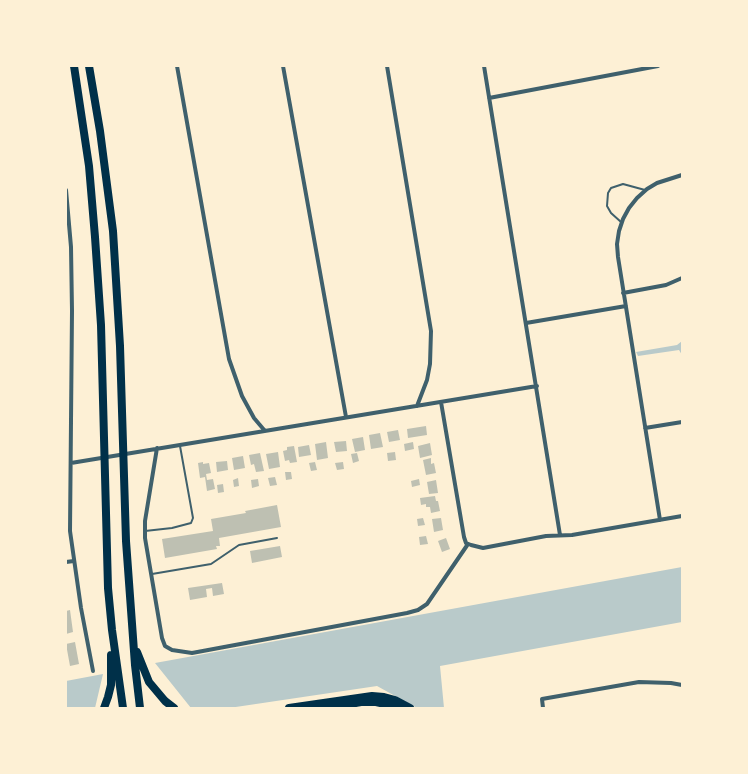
<!DOCTYPE html>
<style>
body{margin:0}
#map{position:relative;width:748px;height:774px;overflow:hidden;background:#fdf0d5;font-family:Poppins,sans-serif}
canvas{display:block}
.frame{position:absolute;inset:0;border:67px solid #fdf0d5;pointer-events:none}
</style>
<div id="map">
<canvas width="748" height="774"></canvas>
<div class="frame"></div>
</div>
<script>
const ctx = document.querySelector('canvas').getContext('2d');
ctx.lineJoin = 'round';
function fill(path, color) { ctx.fillStyle = color; ctx.fill(path, 'evenodd'); }
const toPath = rows => new Path2D(rows.map(r => 'M' + r).join(''));
function strokePath(path, color, width, dash) { ctx.strokeStyle = color; ctx.lineWidth = width; ctx.lineCap = dash ? 'butt' : 'round'; ctx.setLineDash(dash || []); ctx.stroke(path); }
fill(toPath([
 [682,341,682,355,679,350,638,356,636,352,677,345],
 [682,567,682,622,440,666,444,708,417,708,377,686,229,708,191,708,155,663],
 [103,674,95,708,66,708,66,681]
]), '#b9caca');
fill(toPath([
 [426,426,427,435,408,438,407,429],
 [398,430,400,440,389,442,387,432],
 [380,433,383,447,371,449,369,435],
 [363,437,365,450,355,452,352,439],
 [346,441,347,451,336,452,334,442],
 [326,442,328,458,317,460,315,444],
 [413,442,414,449,405,451,404,444],
 [430,443,432,455,420,458,418,446],
 [309,445,311,455,299,457,298,447],
 [294,446,297,462,290,463,289,460,285,461,283,451,287,450,287,447],
 [278,452,280,467,269,469,266,454],
 [395,452,396,460,388,461,387,453],
 [260,453,264,471,256,472,254,464,251,465,249,455],
 [357,453,359,461,353,463,351,454],
 [243,456,245,468,234,470,232,458],
 [431,458,431,464,434,463,436,473,426,475,423,460],
 [227,461,228,470,217,472,216,462],
 [203,462,203,464,209,463,211,473,206,474,207,480,213,479,215,489,207,491,205,477,200,478,198,463],
 [315,462,317,470,311,471,309,463],
 [343,462,344,469,337,470,335,463],
 [285,472,291,472,292,479,286,480],
 [275,477,277,485,270,486,268,478],
 [238,478,239,486,234,487,233,480],
 [258,479,259,486,252,488,251,480],
 [419,479,420,485,412,487,411,481],
 [436,480,438,493,429,494,427,482],
 [223,484,224,492,218,493,217,485],
 [435,496,436,501,438,501,440,511,431,513,430,507,426,507,426,504,421,505,420,498],
 [277,505,281,527,219,538,220,546,216,546,217,549,165,558,162,539,213,531,211,519,246,513,245,511],
 [423,518,425,525,418,526,417,519],
 [441,518,443,530,434,532,432,519],
 [426,536,428,544,420,545,419,537],
 [446,538,450,549,442,552,438,541],
 [280,546,282,557,252,563,250,551],
 [222,583,224,594,213,596,212,588,206,589,207,597,190,600,188,588],
 [70,610,73,632,66,634,66,611],
 [75,642,79,664,70,666,66,644]
]), '#bec0b2');
strokePath(toPath([
 [621,222,611,213,607,206,608,193,611,188,623,184,645,190],
 [145,531,172,528,191,523,193,518,180,446],
 [152,574,211,564,239,545,277,538]
]), '#3f606c', 2);
strokePath(toPath([
 [177,66,229,359,242,396,254,418,265,431],
 [283,66,346,417],
 [387,66,431,331,430,364,427,380,417,406],
 [484,66,560,535],
 [489,98,658,66],
 [66,190,71,247,72,311,70,531,81,608,93,671],
 [623,293,666,285,682,278],
 [526,323,626,306],
 [441,402,464,537,466,543,471,545,483,548,546,536,572,535,682,516],
 [645,428,682,422],
 [157,448,145,521,145,538,162,638,165,646,172,650,192,653,407,613,418,610,427,604,468,544],
 [71,463,537,386],
 [660,520,618,257,617,244,619,231,623,219,629,208,637,198,647,189,657,183,682,175],
 [66,562,74,561],
 [543,708,542,699,639,682,671,683,682,685]
]), '#3f606c', 4);
strokePath(toPath([
 [74,66,89,166,95,237,101,325,108,588,112,630,123,708],
 [89,66,100,131,113,231,120,346,126,541,135,665,140,708],
 [137,652,149,682,165,701,174,708],
 [104,708,108,697,111,685,111,655],
 [289,708,372,696,384,697,395,700,410,708],
 [328,708,361,702,376,702,385,704,396,708]
]), '#003049', 8);
</script>
